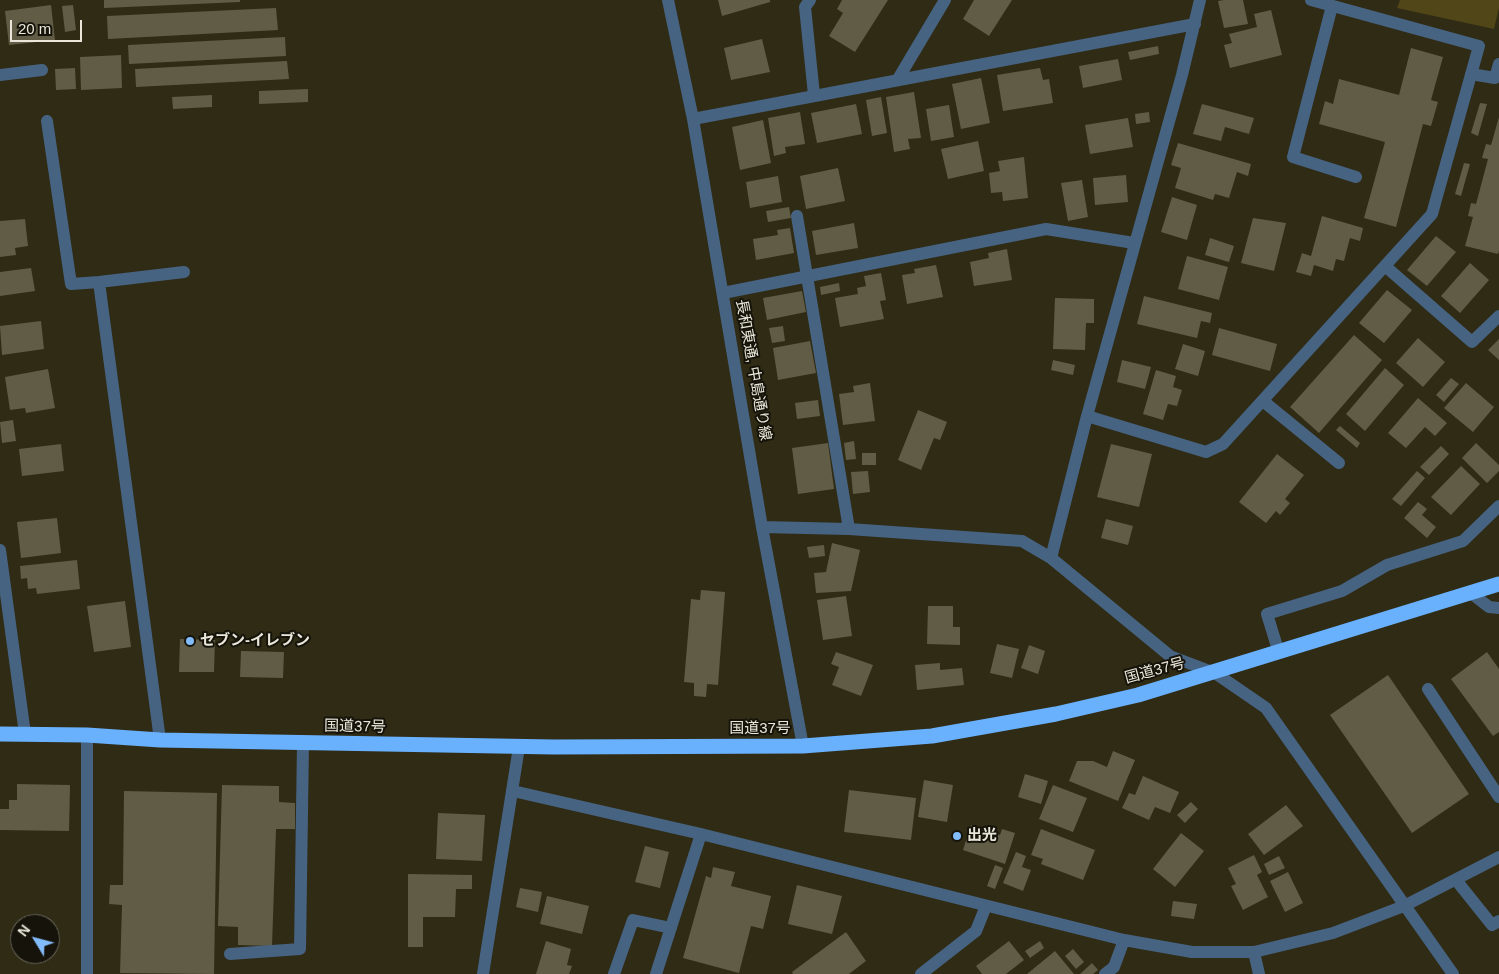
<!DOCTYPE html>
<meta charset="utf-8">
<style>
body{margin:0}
#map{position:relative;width:1499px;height:974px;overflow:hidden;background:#2f2b15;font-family:Arial,sans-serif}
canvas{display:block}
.north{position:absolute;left:10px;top:914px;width:50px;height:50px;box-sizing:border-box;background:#15130a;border:1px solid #6a685d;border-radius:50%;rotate:307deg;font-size:14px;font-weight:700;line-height:20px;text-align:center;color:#eae7da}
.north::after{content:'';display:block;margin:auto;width:18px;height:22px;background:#83bcfb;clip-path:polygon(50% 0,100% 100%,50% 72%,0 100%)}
.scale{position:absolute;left:10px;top:20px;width:72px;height:22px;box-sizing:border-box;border:2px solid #eae7da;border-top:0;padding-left:6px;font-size:15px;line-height:18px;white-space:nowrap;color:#eae7da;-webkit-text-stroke:4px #15130a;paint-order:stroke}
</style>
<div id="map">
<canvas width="1499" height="974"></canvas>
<div class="north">N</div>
<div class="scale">20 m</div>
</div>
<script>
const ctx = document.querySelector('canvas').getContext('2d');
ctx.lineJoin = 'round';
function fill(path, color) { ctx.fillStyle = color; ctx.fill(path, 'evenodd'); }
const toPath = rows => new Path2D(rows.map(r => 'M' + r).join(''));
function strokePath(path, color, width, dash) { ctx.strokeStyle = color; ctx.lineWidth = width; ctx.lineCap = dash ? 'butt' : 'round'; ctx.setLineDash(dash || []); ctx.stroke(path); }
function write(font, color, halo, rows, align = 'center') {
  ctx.font = font + ' Arial,"Noto Sans JP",sans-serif'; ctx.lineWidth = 4; ctx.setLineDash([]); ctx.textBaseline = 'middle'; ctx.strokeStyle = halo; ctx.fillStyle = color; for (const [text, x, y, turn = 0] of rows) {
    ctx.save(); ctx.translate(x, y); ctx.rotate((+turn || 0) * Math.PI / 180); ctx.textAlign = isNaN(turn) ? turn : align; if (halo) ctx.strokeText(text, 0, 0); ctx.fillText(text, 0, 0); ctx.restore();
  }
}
fill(toPath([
 [1400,0,1499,0,1499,8,1494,29,1397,8]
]), '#504617');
fill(toPath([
 [104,0,240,0,240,2,104,8],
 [718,0,770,0,770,2,722,16],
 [842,0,888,0,855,52,829,36,843,13,837,9],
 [974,0,1012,0,989,36,963,19],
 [1224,0,1243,0,1248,24,1224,28,1218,1],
 [51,5,55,40,9,45,5,11],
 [73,5,76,30,65,32,62,6],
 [276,8,278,30,108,39,107,16],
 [1271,10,1282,55,1230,68,1224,45,1232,43,1229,34,1257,27,1254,14],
 [285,37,286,56,129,64,128,45],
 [762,39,770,72,731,80,724,48],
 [1158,46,1159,54,1130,60,1128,52],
 [1411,48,1443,57,1431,100,1438,102,1431,126,1423,124,1396,227,1364,218,1385,142,1319,124,1325,101,1333,104,1339,79,1399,95],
 [121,55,122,88,81,90,80,57],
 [1118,59,1122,80,1083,88,1079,66],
 [287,61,289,79,136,87,135,69],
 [75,68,76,89,56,90,55,69],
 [1040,68,1043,80,1049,79,1053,103,1003,111,997,75],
 [981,78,990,123,961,129,952,84],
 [308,89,308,102,259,104,259,91],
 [914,92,921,138,908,139,910,149,894,152,886,97],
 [212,95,212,107,173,109,172,97],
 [881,97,887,133,872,136,866,100],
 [1480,103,1487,104,1478,136,1471,133],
 [856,104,862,134,817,143,811,113],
 [1202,104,1254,118,1249,134,1225,127,1221,141,1193,134],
 [949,105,954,137,931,141,926,109],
 [800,112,805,144,785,147,786,153,774,156,768,118],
 [1149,112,1150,122,1136,124,1135,114],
 [1499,117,1499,251,1498,254,1465,246,1473,217,1468,216,1471,203,1476,204,1488,159,1482,158,1486,144,1491,145],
 [1128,118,1133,147,1090,154,1085,125],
 [763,120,771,163,740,170,732,127],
 [978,141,984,171,948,179,941,149],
 [1178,143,1251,164,1248,176,1237,172,1229,198,1215,194,1213,200,1175,188,1181,168,1171,165],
 [1024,157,1028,198,1003,201,1002,192,991,193,989,173,1000,171,998,161],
 [1464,163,1470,164,1461,196,1455,194],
 [838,168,845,201,806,209,800,176],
 [1126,175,1128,202,1095,205,1093,178],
 [778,176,782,202,750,208,746,182],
 [1082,180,1088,217,1068,221,1061,183],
 [1172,197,1197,205,1187,240,1161,232],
 [789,207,791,218,768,222,766,211],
 [1322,216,1363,228,1360,241,1350,238,1344,261,1336,259,1333,271,1314,265,1311,276,1296,272,1302,253,1311,256],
 [1253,218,1286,223,1274,271,1241,263],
 [25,219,28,246,15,248,16,255,0,257,0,221],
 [854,223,858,248,816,255,812,231],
 [790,228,794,253,756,260,753,239,778,235,777,230],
 [1436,236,1456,252,1427,286,1407,270],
 [1210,238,1234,246,1229,262,1205,255],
 [1007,249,1012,280,974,286,970,262,989,258,988,253],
 [1187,256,1228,267,1219,300,1178,289],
 [1470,263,1489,280,1460,313,1441,296],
 [936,265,943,297,907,304,902,275,915,273,914,269],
 [31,268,35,291,0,296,0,272],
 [881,273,886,300,880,301,884,319,840,327,835,298,858,294,857,288,866,286,864,276],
 [839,283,840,291,821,295,820,287],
 [1387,290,1412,310,1384,343,1359,323],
 [802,291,806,312,767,320,763,298],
 [1144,296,1212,313,1210,323,1201,321,1197,338,1137,324],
 [1055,298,1094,299,1094,323,1086,323,1085,350,1053,349],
 [41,321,44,349,2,355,0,326],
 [783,326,785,341,772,343,769,328],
 [1219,328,1277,344,1270,371,1212,355],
 [1354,335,1382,360,1319,433,1290,407],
 [1418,338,1445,362,1423,387,1396,363],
 [1499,339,1499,360,1488,350],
 [810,341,816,373,778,380,773,348],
 [1183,344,1205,351,1198,376,1175,369],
 [1053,360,1075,365,1073,375,1051,370],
 [1122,360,1151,367,1145,389,1117,382],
 [1385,368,1404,385,1365,431,1346,414],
 [48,369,55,408,26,413,25,408,10,410,5,377],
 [1156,370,1176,376,1173,387,1182,390,1177,406,1168,404,1163,420,1143,414],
 [1451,378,1459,384,1444,402,1436,395],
 [870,383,875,421,843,425,839,394,854,392,853,386],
 [1466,383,1494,407,1473,432,1444,408],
 [1418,398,1447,423,1435,436,1425,427,1406,448,1388,433],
 [818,400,820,416,797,419,795,403],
 [918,410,947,422,940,440,934,438,921,470,898,460],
 [13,420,16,441,2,443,0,422],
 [1340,426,1360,443,1357,448,1336,430],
 [854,441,856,459,846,460,844,443],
 [828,443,834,489,798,494,792,448],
 [1476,443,1499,465,1499,471,1487,483,1462,458],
 [61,444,64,471,22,476,19,449],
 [1111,444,1152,454,1139,507,1097,497],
 [1441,446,1449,454,1429,475,1420,467],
 [862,453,876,453,876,465,862,465],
 [1277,454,1304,475,1285,499,1290,503,1280,515,1276,511,1266,523,1239,502],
 [1461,466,1480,484,1451,515,1431,497],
 [868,471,870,492,853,494,851,472],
 [1417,471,1425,478,1401,506,1392,499],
 [1418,502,1427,509,1422,515,1436,527,1427,538,1404,518],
 [57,518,61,553,21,558,17,522],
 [1106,519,1133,526,1128,545,1101,538],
 [832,543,860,550,851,591,816,593,814,573,826,572],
 [824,545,825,556,809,558,807,547],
 [77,560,80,589,37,594,36,588,28,589,27,578,21,579,20,566],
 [701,590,725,592,718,685,707,684,706,697,694,696,694,683,684,682,691,599,700,600],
 [846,596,852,636,823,640,817,600],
 [125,601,131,647,94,652,87,606],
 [928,606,953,606,953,627,960,627,960,645,927,644],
 [180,639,215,640,214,672,179,672],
 [997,644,1019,649,1012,678,990,673],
 [1029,645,1045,651,1038,674,1021,668],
 [241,651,284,652,283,678,240,677],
 [836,652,873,665,861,696,832,685,839,667,831,664],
 [1487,652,1499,669,1499,732,1493,736,1451,679],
 [940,663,940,670,962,668,964,685,917,690,915,665],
 [1388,675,1469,794,1412,833,1330,715],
 [1113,751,1135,760,1118,801,1069,781,1077,761,1093,761,1107,767],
 [1025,774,1048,781,1041,804,1018,797],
 [1143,776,1179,792,1170,813,1155,807,1149,820,1122,808,1129,793,1135,795],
 [924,780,953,785,947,822,918,817],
 [17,784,70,785,69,831,0,830,0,809,9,809,9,800,17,800],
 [222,785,279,786,279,802,295,803,295,829,276,829,272,946,238,945,238,927,218,926],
 [1053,785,1087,798,1073,832,1039,819],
 [849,790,916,798,911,840,844,832],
 [124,791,217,793,214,974,120,973,122,905,109,904,110,885,123,885],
 [1191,802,1198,809,1185,823,1177,815],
 [1286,805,1303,826,1264,855,1248,834],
 [438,813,485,815,482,861,436,859],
 [971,825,1000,835,1002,829,1015,833,1005,864,963,850],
 [1041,829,1095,850,1083,880,1041,864,1043,859,1031,855],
 [1181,833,1204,851,1175,887,1153,869],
 [645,846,669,852,660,888,635,882],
 [1016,852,1026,856,1022,867,1031,870,1023,891,1003,883],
 [1254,855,1262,872,1257,875,1268,897,1243,910,1231,886,1236,884,1228,868],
 [1279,856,1285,868,1269,875,1264,864],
 [995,865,1003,868,995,889,987,886],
 [713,867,735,872,731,886,771,896,763,929,751,926,739,973,683,958,706,876,711,878],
 [1288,872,1303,903,1285,912,1270,881],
 [408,874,472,875,472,889,456,889,455,917,423,917,423,947,408,947],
 [797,885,842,896,832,934,788,924],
 [520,888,542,892,538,912,516,907],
 [547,896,589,906,582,934,540,924],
 [1173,901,1197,904,1194,919,1171,916],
 [846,932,866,961,849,974,793,974,792,972],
 [546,941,571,949,567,965,572,966,569,974,536,974],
 [1009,941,1024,960,1006,974,982,974,976,966],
 [1040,941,1044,948,1030,958,1025,951],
 [1073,949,1084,962,1076,969,1065,956],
 [1055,951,1074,974,1027,974],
 [1092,963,1098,970,1093,974,1080,974]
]), '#615c46');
strokePath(toPath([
 [668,0,693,119,762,527,803,746],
 [810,0,805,7,814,95],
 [1332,6,1293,157,1356,177],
 [1471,74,1495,78,1499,64],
 [0,75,42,70],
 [898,79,945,0],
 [693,119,1195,24],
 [47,121,71,284,99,282],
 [797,216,849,529],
 [1385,266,1472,342,1499,316],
 [723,293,1046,229,1134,243],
 [1263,401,1339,463],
 [1087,416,1206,452,1223,444,1432,214,1479,46,1311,0],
 [762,527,849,529,1022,541,1051,558,1170,656,1215,673,1266,708,1453,974],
 [0,550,25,734],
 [1051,558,1087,416,1182,75,1200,0],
 [1471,593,1489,607,1499,608],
 [1279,653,1267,614,1342,591,1387,565,1463,541,1499,506],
 [1428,689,1499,797],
 [160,740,99,282,184,272],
 [513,791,701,834,1124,940,1192,952,1254,952,1333,933,1404,906,1499,857],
 [1456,880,1492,925,1499,921],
 [1254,952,1259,974],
 [230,954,300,949,303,743],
 [87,974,87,735],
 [483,974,519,747],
 [614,974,633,920,671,928],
 [656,974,701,834],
 [921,974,976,931,986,906],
 [1105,974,1114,967,1124,940]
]), '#476382', 12);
strokePath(toPath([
 [0,734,87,735,160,740,554,747,803,746,932,736,1056,714,1138,695,1499,584]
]), '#69b0fd', 15);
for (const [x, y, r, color] of [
 [190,641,5,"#83bcfb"],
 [957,836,5,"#83bcfb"]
]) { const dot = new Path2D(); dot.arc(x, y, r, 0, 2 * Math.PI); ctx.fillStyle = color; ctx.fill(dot); strokePath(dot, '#15130a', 2); }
write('15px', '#eae7da', '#15130a', [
 ["長和東通, 中島通り線",753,370,80],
 ["国道37号",1155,671,-15],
 ["国道37号",355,727,1],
 ["国道37号",760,729]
]);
write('bold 15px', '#eae7da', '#15130a', [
 ["セブン-イレブン",200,641],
 ["出光",967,836]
], 'left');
</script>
